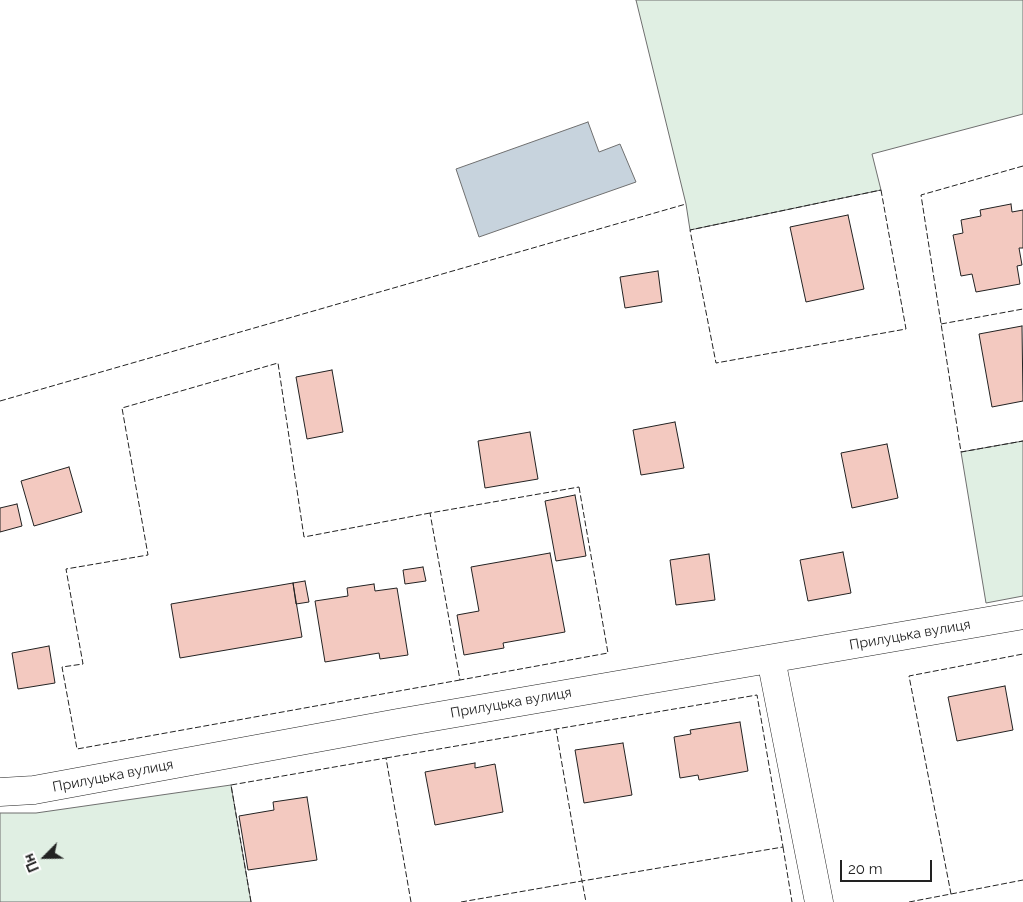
<!DOCTYPE html>
<meta charset="utf-8">
<style>
body{margin:0}
#map{position:relative;width:1023px;height:902px;overflow:hidden;background:#fff;font-family:Raleway,sans-serif}
canvas{display:block}
.north{position:absolute;left:20px;top:832px;width:50px;height:50px;-webkit-text-stroke:4px #fff;paint-order:stroke;rotate:247deg;font-size:14px;font-weight:700;line-height:20px;text-align:center;color:#222}
.north::after{content:'';display:block;margin:auto;width:18px;height:22px;background:#222;clip-path:polygon(50% 0,100% 100%,50% 72%,0 100%)}
.scale{position:absolute;left:840px;top:860px;width:92px;height:22px;box-sizing:border-box;border:2px solid #222;border-top:0;padding-left:6px;font-size:15px;line-height:18px;white-space:nowrap;color:#222;-webkit-text-stroke:4px #fff;paint-order:stroke}
</style>
<div id="map">
<canvas width="1023" height="902"></canvas>
<div class="north">Пн</div>
<div class="scale">20 m</div>
</div>
<script>
const ctx = document.querySelector('canvas').getContext('2d');
ctx.lineJoin = 'round';
function fill(path, color) { ctx.fillStyle = color; ctx.fill(path, 'evenodd'); }
const toPath = rows => new Path2D(rows.map(r => 'M' + r).join(''));
function strokePath(path, color, width, dash) { ctx.strokeStyle = color; ctx.lineWidth = width; ctx.lineCap = dash ? 'butt' : 'round'; ctx.setLineDash(dash || []); ctx.stroke(path); }
function write(font, color, halo, rows, align = 'center') {
  ctx.font = font + ' Raleway,sans-serif'; ctx.lineWidth = 4; ctx.setLineDash([]); ctx.textBaseline = 'middle'; ctx.strokeStyle = halo; ctx.fillStyle = color; for (const [text, x, y, turn = 0] of rows) {
    ctx.save(); ctx.translate(x, y); ctx.rotate((+turn || 0) * Math.PI / 180); ctx.textAlign = isNaN(turn) ? turn : align; if (halo) ctx.strokeText(text, 0, 0); ctx.fillText(text, 0, 0); ctx.restore();
  }
}
const green = toPath([
 [636,0,1023,0,1023,114,872,154,881,190,690,230,686,204,636,0],
 [1023,441,1023,596,986,603,961,452,1023,441],
 [231,785,251,902,0,902,0,813,36,813,231,785]
]);
fill(green, '#e0efe3');
strokePath(green, '#6f6f6f', 1);
const water = toPath([
 [588,122,599,152,620,144,636,182,479,237,456,169,588,122]
]);
fill(water, '#c7d3dd');
strokePath(water, '#6f6f6f', 1);
const building = toPath([
 [1011,204,1012,212,1023,210,1023,248,1019,248,1022,265,1017,266,1020,284,976,292,972,274,961,276,953,235,963,233,961,220,981,216,980,210,1011,204],
 [848,215,864,289,806,302,790,227,848,215],
 [658,271,662,302,625,308,620,277,658,271],
 [1022,326,1023,401,992,407,979,334,1022,326],
 [332,370,343,432,307,439,296,377,332,370],
 [675,422,684,468,641,475,633,430,675,422],
 [530,432,538,479,485,488,478,441,530,432],
 [887,444,898,498,852,508,841,453,887,444],
 [69,467,82,512,34,526,21,481,69,467],
 [575,495,586,556,556,561,545,501,575,495],
 [17,504,22,526,0,532,0,508,17,504],
 [843,552,851,593,808,601,800,560,843,552],
 [550,553,565,632,503,643,504,648,464,655,457,615,479,611,471,567,550,553],
 [709,554,715,600,676,605,670,560,709,554],
 [423,567,426,581,405,584,403,570,423,567],
 [305,581,309,602,296,604,293,583,305,581],
 [293,583,302,637,180,658,171,604,293,583],
 [374,584,375,591,397,588,408,655,380,659,379,653,325,662,315,601,348,596,347,588,374,584],
 [49,646,55,683,18,689,12,653,49,646],
 [1005,686,1013,730,957,741,948,697,1005,686],
 [740,722,748,771,699,780,698,775,680,778,674,737,691,734,690,730,740,722],
 [623,743,632,795,584,803,575,750,623,743],
 [475,763,475,768,495,764,503,812,435,825,425,772,475,763],
 [307,797,317,860,248,870,239,816,274,810,273,802,307,797]
]);
fill(building, '#f3c9c0');
strokePath(building, '#222', 1);
const street = toPath([
 [771,659,819,902],
 [0,792,34,790,398,723,1023,615]
]);
strokePath(street, '#222', 29);
strokePath(street, '#fff', 28);
strokePath(toPath([
 [1023,166,921,195,961,452,1023,441],
 [881,190,906,329,716,363,690,230,881,190],
 [941,324,1023,309],
 [0,401,686,204],
 [579,487,608,653,460,680,430,513,579,487],
 [430,513,304,537,278,363,122,408,148,555,66,569,83,664,62,667,77,749,460,680],
 [386,758,556,729,757,695,783,847,582,881,556,729],
 [783,847,792,902],
 [951,894,1023,880],
 [251,902,231,785,386,758,411,902],
 [461,902,582,881,586,902],
 [909,902,951,894,909,676,1023,654]
]), '#222', 1, [6, 2.5]);
write('14px', '#222', '#fff', [
 ["Прилуцька вулиця",910,635,-10],
 ["Прилуцька вулиця",511,703,-10],
 ["Прилуцька вулиця",113,776,-11]
]);
</script>
